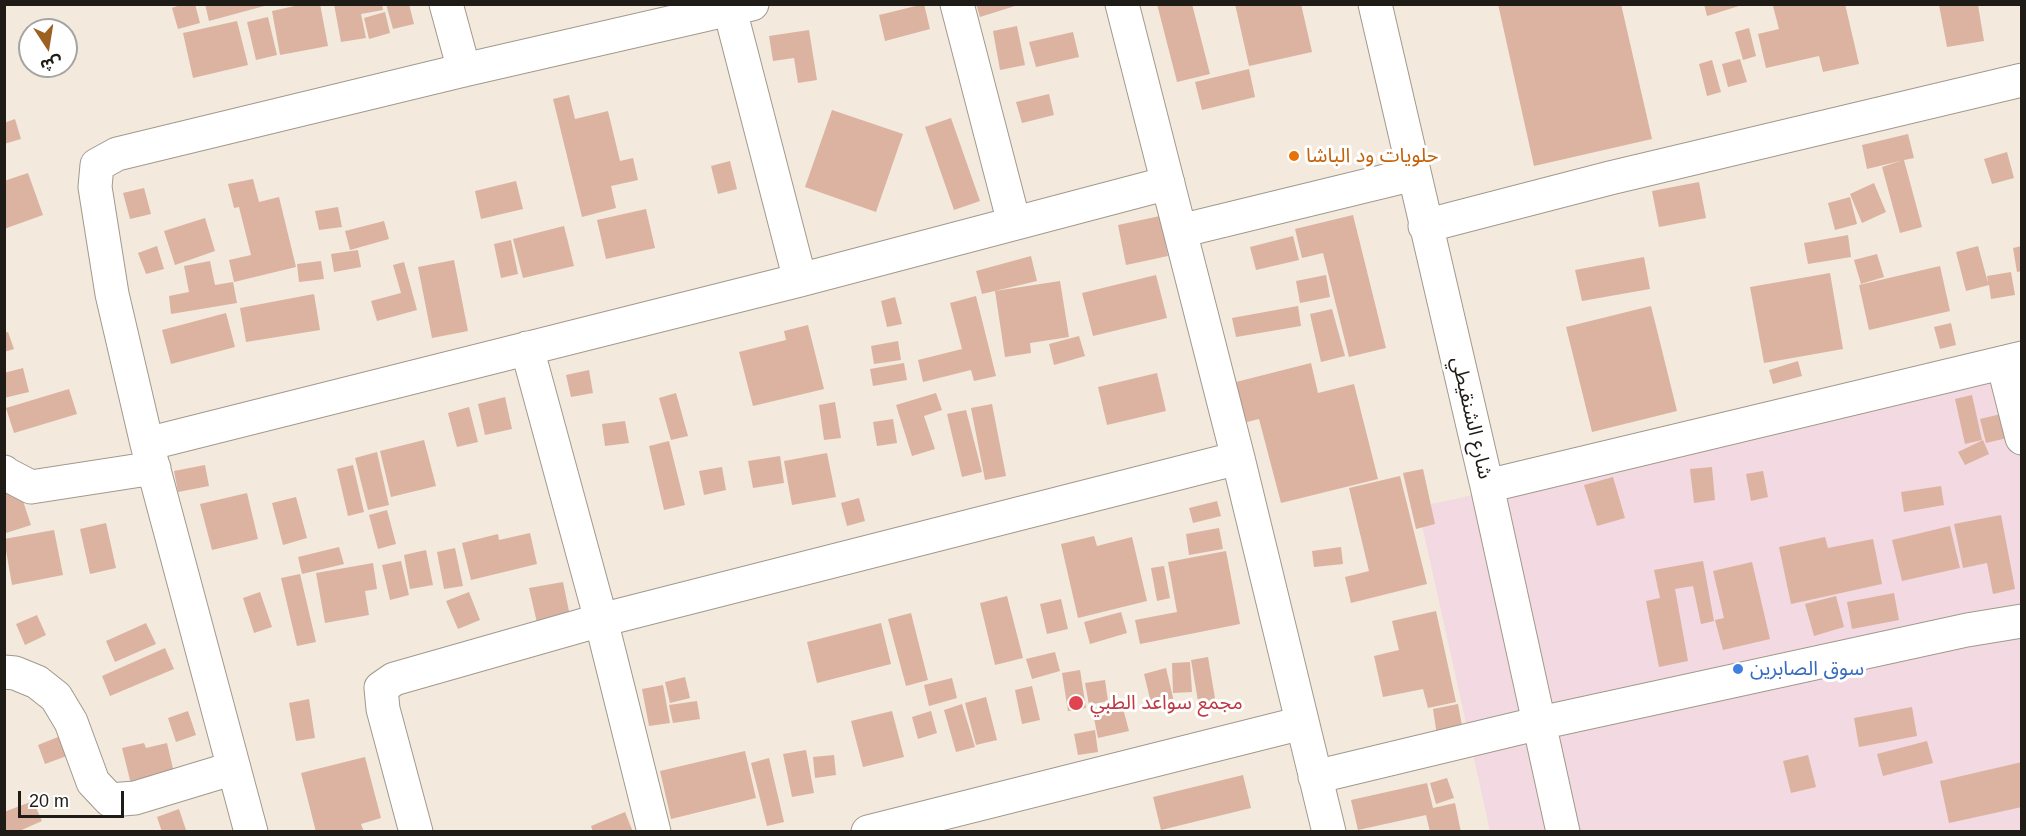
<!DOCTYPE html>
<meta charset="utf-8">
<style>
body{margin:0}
#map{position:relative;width:2026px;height:836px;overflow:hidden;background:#f3e9dd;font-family:Arial,"Noto Sans Arabic",sans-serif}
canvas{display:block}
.frame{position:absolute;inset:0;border:6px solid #1f1c17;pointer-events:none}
.north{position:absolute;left:18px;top:18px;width:60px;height:60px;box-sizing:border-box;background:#fff;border:2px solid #a5a4a2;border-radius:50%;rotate:168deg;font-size:16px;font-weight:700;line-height:24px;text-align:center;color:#1f1c17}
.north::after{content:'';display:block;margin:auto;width:21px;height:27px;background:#9c6023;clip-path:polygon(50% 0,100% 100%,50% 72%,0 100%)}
.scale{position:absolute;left:18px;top:791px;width:106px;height:27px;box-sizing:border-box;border:3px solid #1f1c17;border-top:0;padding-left:8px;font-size:18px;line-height:21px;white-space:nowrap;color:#1f1c17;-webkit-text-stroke:4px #fff;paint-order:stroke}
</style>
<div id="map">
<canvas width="2026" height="836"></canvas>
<div class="frame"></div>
<div class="north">ش</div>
<div class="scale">20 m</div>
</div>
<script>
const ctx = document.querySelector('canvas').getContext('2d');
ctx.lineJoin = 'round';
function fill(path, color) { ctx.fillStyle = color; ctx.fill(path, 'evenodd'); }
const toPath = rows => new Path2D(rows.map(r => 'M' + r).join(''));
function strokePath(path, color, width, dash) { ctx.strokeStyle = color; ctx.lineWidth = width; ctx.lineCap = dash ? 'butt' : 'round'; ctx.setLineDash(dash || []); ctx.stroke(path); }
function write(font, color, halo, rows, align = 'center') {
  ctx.font = font + ' Arial,"Noto Sans Arabic",sans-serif'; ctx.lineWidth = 6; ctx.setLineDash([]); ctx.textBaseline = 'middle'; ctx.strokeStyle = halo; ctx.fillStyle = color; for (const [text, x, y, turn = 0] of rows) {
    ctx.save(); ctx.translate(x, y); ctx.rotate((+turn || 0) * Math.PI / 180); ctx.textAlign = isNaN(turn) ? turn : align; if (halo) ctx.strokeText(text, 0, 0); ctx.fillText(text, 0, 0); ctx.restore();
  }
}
fill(toPath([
 [2021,376,2021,831,1490,831,1418,507]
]), '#f3d9e1');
fill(toPath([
 [183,4,195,4,200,23,178,29,172,8],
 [205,4,268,4,268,5,209,21],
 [304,4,320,4,328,46,280,55,272,11],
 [334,4,382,4,383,10,361,14,366,38,341,42],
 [386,4,409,4,414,24,393,29],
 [924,4,930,29,885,41,879,15],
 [976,4,1017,4,1018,5,980,17],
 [1157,4,1192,4,1210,74,1177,82],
 [1235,4,1301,4,1312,52,1249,66],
 [1498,4,1621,4,1652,139,1534,166],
 [1704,4,1742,4,1742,5,1707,16],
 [1781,4,1845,4,1859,64,1823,72,1819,56,1766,68,1758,34,1779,29,1773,6],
 [1939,5,1978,5,1984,41,1947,47],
 [385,12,390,33,369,39,364,18],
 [268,17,277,55,256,60,247,22],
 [237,21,248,65,193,78,183,33],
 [1017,26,1025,65,1000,70,993,31],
 [1749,28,1756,56,1743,60,1735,32],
 [809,30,817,80,798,83,794,58,773,61,769,36],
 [1073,32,1079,57,1036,67,1029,42],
 [1740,59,1747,82,1728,87,1722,64],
 [1712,60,1721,92,1707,96,1699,64],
 [1249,69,1255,97,1202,110,1195,82],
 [1049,94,1054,115,1022,123,1016,102],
 [569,95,575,119,608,111,620,161,633,158,638,180,611,186,616,208,582,217,553,99],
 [832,110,903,134,876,212,805,187],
 [951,118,980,201,954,210,925,127],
 [15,119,21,139,4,144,4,123],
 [1908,134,1914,158,1904,160,1922,227,1900,233,1882,167,1900,161,1867,169,1862,145],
 [2007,152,2014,178,1992,184,1984,159],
 [730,161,737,189,718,194,711,166],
 [28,173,43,215,4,229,4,181],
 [253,179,259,202,279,197,296,267,234,282,229,260,251,255,239,207,234,208,228,184],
 [516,181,523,209,481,219,475,191],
 [1699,182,1706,218,1659,227,1652,191],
 [1874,183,1886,212,1862,223,1850,194],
 [144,188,151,214,130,219,123,193],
 [1850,197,1857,224,1835,230,1828,203],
 [338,207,342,227,319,230,315,211],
 [646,209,655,248,606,259,597,220],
 [1353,215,1386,348,1349,357,1323,253,1302,258,1295,229],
 [1160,216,1168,256,1126,265,1118,225],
 [205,218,215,251,175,265,164,231],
 [384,221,389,239,350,250,345,231],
 [564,226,574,266,523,278,513,239],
 [1848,235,1851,257,1808,264,1804,243],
 [1293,236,1299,260,1256,270,1250,247],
 [511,240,518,274,501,278,494,244],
 [157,246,164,269,146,274,138,253],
 [1978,246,1988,283,1987,276,2011,272,2015,295,1991,299,1989,285,1966,291,1956,252],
 [2022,246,2022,271,2017,272,2013,248],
 [358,250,361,267,334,272,331,254],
 [1877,254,1884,277,1861,284,1854,260],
 [1031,256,1037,281,982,294,976,271],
 [1644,257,1650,289,1582,301,1575,270],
 [454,260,468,331,432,338,418,267],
 [210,261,215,285,233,282,237,303,171,314,169,296,189,292,184,266],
 [321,261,324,279,299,282,297,264],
 [404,262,417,310,377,321,371,301,401,293,393,265],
 [1940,266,1950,311,1869,330,1859,285],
 [1830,273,1843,349,1764,363,1750,287],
 [1156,275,1167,318,1093,336,1082,293],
 [1326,275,1330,297,1300,303,1296,281],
 [1060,281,1069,337,1030,343,1031,353,1005,357,995,291],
 [314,294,320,330,246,342,240,308],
 [976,296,996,376,974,381,971,370,923,382,918,360,962,349,950,303],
 [895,297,902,324,887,327,881,301],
 [1298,306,1301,326,1236,337,1232,318],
 [1651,306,1677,411,1592,432,1566,327],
 [1332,309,1345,356,1321,362,1310,314],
 [226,313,235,347,171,364,162,330],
 [1951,323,1956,345,1940,349,1934,327],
 [808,325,824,389,753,406,739,352,786,340,784,331],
 [8,332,14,349,4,352,4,333],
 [1079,336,1085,356,1054,365,1049,344],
 [898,341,901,360,874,364,871,346],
 [1798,361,1802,376,1773,384,1769,370],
 [904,363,907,380,873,386,870,369],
 [1311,363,1318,393,1354,384,1378,479,1281,503,1259,419,1243,423,1232,383],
 [23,368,29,392,4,398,4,373],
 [589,370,593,393,571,397,566,375],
 [1157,373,1166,411,1107,425,1098,387],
 [69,389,77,414,14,433,6,408],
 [676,393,688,436,671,440,659,398],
 [936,393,942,410,924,416,935,449,912,456,896,405],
 [1972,395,1982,440,1965,444,1955,399],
 [505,397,512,429,485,435,478,404],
 [835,402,841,438,824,440,819,405],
 [992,404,1006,476,985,480,971,408],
 [469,407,478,442,457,447,448,413],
 [966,410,982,472,962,477,947,414],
 [2001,414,2007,438,1986,443,1980,419],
 [893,419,897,443,877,446,873,422],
 [625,421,629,443,605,446,602,424],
 [424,440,436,486,391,497,380,451],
 [1983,440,1989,454,1965,465,1958,452],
 [669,441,685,505,664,510,649,446],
 [377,452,389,505,368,510,355,458],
 [827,453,836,497,792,505,784,461],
 [780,456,784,483,753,488,748,461],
 [205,465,209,486,178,492,174,471],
 [353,465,364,512,348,516,337,469],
 [722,467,726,490,704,495,699,471],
 [1712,467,1715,500,1694,503,1690,469],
 [1423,469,1435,524,1416,529,1403,473],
 [1763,471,1768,497,1751,501,1746,474],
 [1400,476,1427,584,1351,603,1345,577,1369,571,1349,488],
 [1613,477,1625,518,1597,526,1584,485],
 [1941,486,1944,505,1904,512,1901,492],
 [19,489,31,525,6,533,4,493],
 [247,493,258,539,212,550,200,504],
 [296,497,307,538,283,545,272,503],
 [859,498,865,521,847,526,841,503],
 [1217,501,1221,516,1193,523,1189,508],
 [387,510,396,544,378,549,369,515],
 [2001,515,2015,589,1993,594,1987,563,1963,568,1954,524],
 [106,523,116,568,90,574,80,529],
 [1950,526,1960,568,1902,581,1892,540],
 [1219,528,1223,549,1189,555,1186,534],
 [54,530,63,575,12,585,4,539],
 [530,533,537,564,471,580,462,543,498,534,499,540],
 [1094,536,1097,546,1132,537,1147,601,1078,618,1061,544],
 [1825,537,1828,548,1873,539,1882,584,1791,604,1779,547],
 [339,547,344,564,302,574,298,557],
 [1341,547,1343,564,1314,567,1312,551],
 [455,548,463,586,444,589,437,552],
 [426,550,433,585,410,589,404,555],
 [1226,551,1240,624,1140,644,1135,620,1177,612,1168,562],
 [401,561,409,595,390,600,382,565],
 [1703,561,1714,621,1701,624,1693,586,1675,589,1688,661,1659,667,1646,601,1660,598,1654,570],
 [1752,562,1770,639,1723,650,1715,620,1724,618,1713,571],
 [373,563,377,589,365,591,369,615,325,623,316,573],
 [1164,566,1170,598,1157,601,1151,568],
 [300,574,316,642,297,646,281,578],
 [563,582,571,621,538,627,529,588],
 [260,592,272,627,254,633,243,598],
 [469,592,480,620,458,629,446,601],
 [1894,593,1899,620,1852,629,1847,602],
 [1007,596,1023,658,995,665,980,603],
 [1836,596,1844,627,1814,636,1805,604],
 [1061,599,1068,629,1047,634,1040,604],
 [1436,611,1456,702,1428,708,1423,689,1383,697,1374,656,1399,650,1392,621],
 [1121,612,1127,633,1090,644,1084,622],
 [911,613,928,680,906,686,888,619],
 [37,615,46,635,25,645,16,624],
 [146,623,156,644,115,662,106,641],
 [881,623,891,664,817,683,807,642],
 [165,648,174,669,110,696,102,676],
 [1055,652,1060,671,1032,679,1026,659],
 [1208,657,1216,704,1199,707,1191,660],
 [1190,662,1192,692,1173,693,1172,663],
 [1166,668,1174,702,1152,707,1144,674],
 [1080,670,1086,708,1068,711,1062,673],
 [685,677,690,698,670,703,665,682],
 [952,678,957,698,929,706,924,685],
 [1105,680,1108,701,1089,705,1085,683],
 [663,685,670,723,649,726,642,689],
 [1032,686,1040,720,1022,724,1015,690],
 [986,697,997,740,976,745,965,703],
 [309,699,315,738,296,741,289,703],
 [697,701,700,719,673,723,669,705],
 [1121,701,1129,731,1098,738,1092,708],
 [962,704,975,747,956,752,944,710],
 [1458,704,1463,731,1437,736,1433,709],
 [1912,707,1917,736,1859,747,1854,718],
 [188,711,196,735,176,742,168,718],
 [892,711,904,757,863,767,851,721],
 [931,711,937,733,918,739,912,717],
 [1095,730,1098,752,1078,755,1074,734],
 [73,731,80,751,45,764,38,745],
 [1927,741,1933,763,1883,776,1877,754],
 [144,743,146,748,167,743,175,777,132,788,122,748],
 [806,750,814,793,792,797,783,754],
 [745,751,756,798,671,819,660,771],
 [834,755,836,775,815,778,813,757],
 [1808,755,1816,787,1791,793,1783,761],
 [365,757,381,818,361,824,364,832,316,832,301,773],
 [769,758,784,822,767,826,751,763],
 [2022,762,2022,807,1949,823,1940,781],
 [1243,775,1251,808,1161,830,1153,797],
 [1447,778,1454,798,1436,804,1430,783],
 [1427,783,1433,808,1455,803,1461,832,1430,832,1426,815,1358,830,1351,800],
 [33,801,42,821,17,832,4,832,4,812],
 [179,809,186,830,162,832,157,817],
 [625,812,633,832,593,832,591,826]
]), '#dbb3a0');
const minor = toPath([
 [446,4,464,70],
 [957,4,1014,223],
 [1122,4,1238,458,1329,832],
 [1375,4,1487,486,1563,832],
 [730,10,800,280],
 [1425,226,1610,178,2022,80],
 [1180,231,1414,174],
 [527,348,601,620,654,832],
 [2003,363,2022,438],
 [147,444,800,280,1168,183],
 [4,472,6,474,31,487,154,468],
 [1487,486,2022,358],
 [4,672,15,673,37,682,56,697,71,722,93,782,110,800,135,798,234,768],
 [1315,777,1540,723,1967,630,2022,621],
 [251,832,147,444,112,294,95,187,97,165,117,154,464,70,752,4],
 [416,832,383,709,381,688,394,679,601,620,1238,458],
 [868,832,1302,723]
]);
strokePath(minor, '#a2998d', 35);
strokePath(minor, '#fff', 33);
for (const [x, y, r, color] of [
 [1294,156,6,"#e8710a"],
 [1738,669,6,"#3f7fe0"],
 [1076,703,8,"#e0444e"]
]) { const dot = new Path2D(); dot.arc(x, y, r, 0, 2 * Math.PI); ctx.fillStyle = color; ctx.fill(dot); strokePath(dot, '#fff', 2); }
write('20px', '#c56008', '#fff', [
 ["حلويات ود الباشا",1306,156]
], 'left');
write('20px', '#1f1c17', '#fff', [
 ["شارع الشنقيطي",1471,418,77]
]);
write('20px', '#366cbe', '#fff', [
 ["سوق الصابرين",1750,669]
], 'left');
write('20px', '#be3a42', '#fff', [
 ["مجمع سواعد الطبي",1090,703]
], 'left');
</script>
